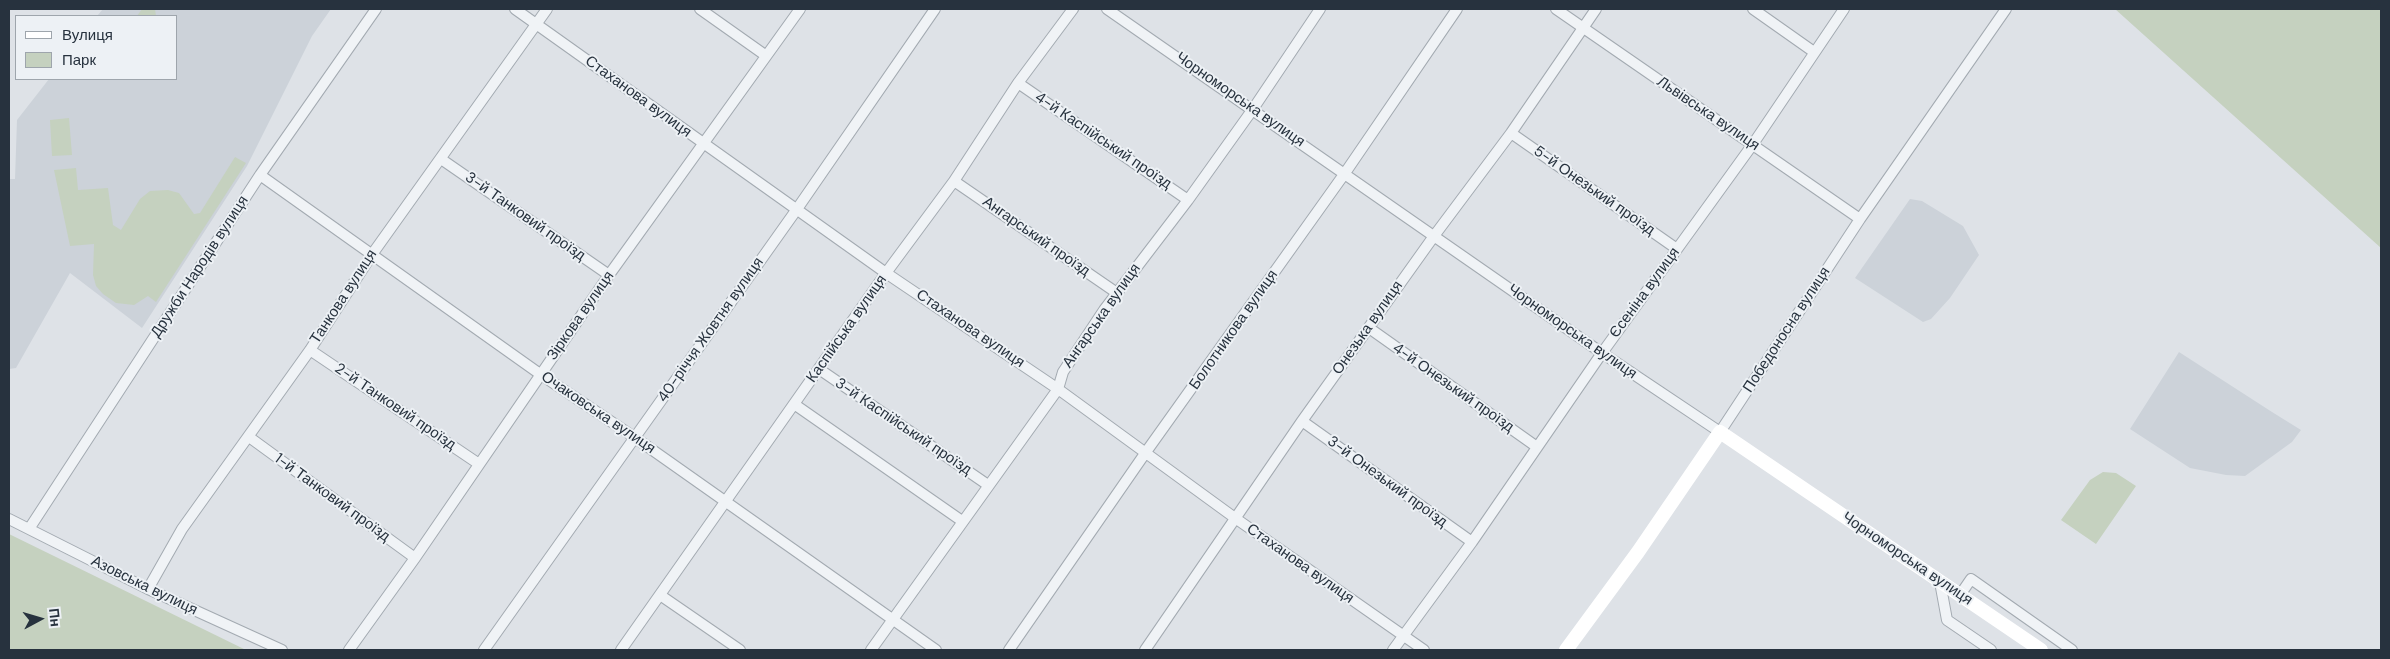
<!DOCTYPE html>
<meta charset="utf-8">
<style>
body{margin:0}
#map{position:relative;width:2390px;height:659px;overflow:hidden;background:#dee2e7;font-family:"DM Sans",sans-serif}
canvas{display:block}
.frame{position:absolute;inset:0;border:10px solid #27323e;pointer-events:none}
.legend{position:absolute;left:15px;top:15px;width:162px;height:65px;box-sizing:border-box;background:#edf1f5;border:1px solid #9ea5ac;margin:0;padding:6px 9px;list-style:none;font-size:15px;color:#27323e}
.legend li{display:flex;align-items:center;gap:10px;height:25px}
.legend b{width:25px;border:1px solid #9ea5ac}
.north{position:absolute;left:15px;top:594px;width:50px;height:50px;-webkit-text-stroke:4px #edf1f5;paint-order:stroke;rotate:84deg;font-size:14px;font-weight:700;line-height:20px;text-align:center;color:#27323e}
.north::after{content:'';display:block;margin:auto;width:18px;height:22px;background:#27323e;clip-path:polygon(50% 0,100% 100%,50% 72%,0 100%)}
</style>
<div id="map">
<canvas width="2390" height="659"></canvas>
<div class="frame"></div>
<ul class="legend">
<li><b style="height:6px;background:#fff"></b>Вулиця</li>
<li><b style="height:14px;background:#c5d1bf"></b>Парк</li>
</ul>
<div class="north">Пн</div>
</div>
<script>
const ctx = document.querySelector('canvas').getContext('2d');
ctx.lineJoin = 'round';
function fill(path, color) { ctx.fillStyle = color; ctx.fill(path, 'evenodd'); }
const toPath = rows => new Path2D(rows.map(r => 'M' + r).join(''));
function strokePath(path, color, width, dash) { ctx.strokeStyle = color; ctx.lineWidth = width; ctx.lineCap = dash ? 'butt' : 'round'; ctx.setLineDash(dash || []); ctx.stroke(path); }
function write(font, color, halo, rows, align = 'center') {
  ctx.font = font + ' "DM Sans",sans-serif'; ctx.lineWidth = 4; ctx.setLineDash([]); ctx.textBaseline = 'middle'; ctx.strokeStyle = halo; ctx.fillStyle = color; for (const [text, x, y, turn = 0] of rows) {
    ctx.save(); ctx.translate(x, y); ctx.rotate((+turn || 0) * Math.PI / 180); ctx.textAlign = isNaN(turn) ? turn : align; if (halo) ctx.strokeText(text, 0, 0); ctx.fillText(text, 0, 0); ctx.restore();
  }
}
fill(toPath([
 [103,9,331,9,312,36,247,166,142,328,70,273,16,368,9,369,9,179,15,179,17,120,49,79,176,79,176,16,97,16],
 [1910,199,1922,201,1963,226,1979,255,1950,298,1931,319,1923,322,1855,278],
 [2179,352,2272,412,2301,430,2292,442,2245,476,2226,475,2190,468,2130,429]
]), '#ccd2d9');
fill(toPath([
 [142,9,155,9,156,16,137,16],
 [2115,9,2381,9,2381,248],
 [69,118,72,155,52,156,50,120],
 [235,157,246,163,156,302,148,296,134,305,116,303,103,294,96,286,93,275,94,244,70,246,54,170,76,168,78,190,108,188,113,225,121,230,140,199,150,191,168,190,179,193,194,214,200,213],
 [2103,472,2116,473,2136,486,2096,544,2061,520,2090,480],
 [9,534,246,650,9,650]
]), '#c5d1bf');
const street = toPath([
 [515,9,886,273,1058,389,1235,518,1424,650],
 [700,9,765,55],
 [1107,9,1602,353,1720,432,1860,219,2006,9],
 [1556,9,1860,219],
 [1753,9,1814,52],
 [1018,83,1188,200],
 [1511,133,1677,249],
 [441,159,609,275],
 [260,175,540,374,634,437,936,650],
 [954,181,1117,293],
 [1369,328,1537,447],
 [310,350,479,464],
 [819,369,988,485],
 [794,404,962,521],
 [1302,421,1472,542],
 [249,437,415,558],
 [9,519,148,589,282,650],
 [29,529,260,175,376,9],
 [1940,582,1947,620,1991,650],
 [148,589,182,529,310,350,373,253,547,9],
 [660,595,740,650],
 [1960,595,1971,579,2072,650],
 [349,650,415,558,609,275,800,9],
 [484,650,797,209,935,9],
 [621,650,886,273,954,181,1018,83,1073,9],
 [871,650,1058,389,1063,372,1104,310,1188,200,1253,109,1320,9],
 [1009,650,1146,452,1345,173,1457,9],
 [1145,650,1302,421,1434,236,1511,133,1596,9],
 [1393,650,1472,542,1602,353,1753,144,1844,9]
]);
strokePath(street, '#a3aab1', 12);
strokePath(street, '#f0f3f6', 10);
strokePath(toPath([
 [1566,650,1638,552,1720,432,2041,650]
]), '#fff', 14);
write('15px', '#27323e', '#edf1f5', [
 ["Стаханова вулиця",638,97,36],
 ["Чорноморська вулиця",1240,100,35],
 ["Львівська вулиця",1708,114,34],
 ["4-й Каспійський проїзд",1103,141,34],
 ["5-й Онезький проїзд",1594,191,35],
 ["3-й Танковий проїзд",525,217,35],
 ["Ангарський проїзд",1036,237,35],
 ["Дружби Народів вулиця",200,267,-57],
 ["Єсеніна вулиця",1645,293,-54],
 ["Танкова вулиця",344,297,-57],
 ["Зіркова вулиця",581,316,-55],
 ["Ангарська вулиця",1102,316,-55],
 ["Онезька вулиця",1368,328,-55],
 ["Каспійська вулиця",847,329,-55],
 ["Стаханова вулиця",970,329,34],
 ["40-річчя Жовтня вулиця",711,330,-55],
 ["Болотникова вулиця",1234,330,-55],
 ["Победоносна вулиця",1787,330,-57],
 ["Чорноморська вулиця",1572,332,35],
 ["4-й Онезький проїзд",1453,388,35],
 ["2-й Танковий проїзд",395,407,34],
 ["Очаковська вулиця",598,413,34],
 ["3-й Каспійський проїзд",903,427,34],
 ["3-й Онезький проїзд",1387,482,36],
 ["1-й Танковий проїзд",332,498,36],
 ["Чорноморська вулиця",1907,559,34],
 ["Стаханова вулиця",1300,564,35],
 ["Азовська вулиця",144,586,26]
]);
</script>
